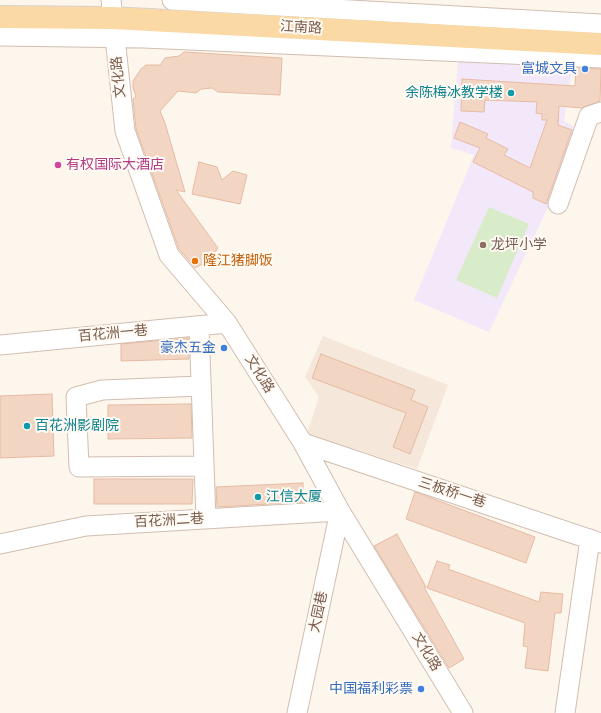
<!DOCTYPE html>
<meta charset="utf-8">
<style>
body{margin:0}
canvas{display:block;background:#fdf6ec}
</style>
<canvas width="601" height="713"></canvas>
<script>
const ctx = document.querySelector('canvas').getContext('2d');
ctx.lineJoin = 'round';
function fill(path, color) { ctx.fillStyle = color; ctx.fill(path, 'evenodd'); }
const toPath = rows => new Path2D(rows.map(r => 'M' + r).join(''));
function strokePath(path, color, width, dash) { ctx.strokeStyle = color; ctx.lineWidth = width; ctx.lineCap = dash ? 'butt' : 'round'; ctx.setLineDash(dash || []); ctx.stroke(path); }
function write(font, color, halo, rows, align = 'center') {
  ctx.font = font + ' Signika,"Noto Sans SC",sans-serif'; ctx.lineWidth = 4; ctx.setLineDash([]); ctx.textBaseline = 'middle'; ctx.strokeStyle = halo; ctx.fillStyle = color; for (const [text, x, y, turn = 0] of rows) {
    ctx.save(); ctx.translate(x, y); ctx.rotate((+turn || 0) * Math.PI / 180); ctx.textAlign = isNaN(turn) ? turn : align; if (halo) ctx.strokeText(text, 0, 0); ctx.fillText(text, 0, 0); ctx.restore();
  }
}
fill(toPath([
 [323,336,448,385,417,469,307,434,319,397,305,377]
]), '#f5e8da');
fill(toPath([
 [458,60,572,68,564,121,577,128,556,190,489,332,414,300,474,155,451,148]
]), '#f3e8fa');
fill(toPath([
 [489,207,529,224,497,298,456,280]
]), '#d8ecc9');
const building = toPath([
 [184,52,282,58,280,95,218,92,212,88,201,89,196,93,178,91,160,111,165,123,185,192,176,190,218,248,210,260,195,268,179,249,136,129,133,99,136,96,133,88,133,81,141,69,146,65,160,65,165,58,179,56,184,52],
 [576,68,601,69,600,101,582,108,559,106,558,125,572,130,546,204,533,198,533,192,473,162,480,148,454,138,460,122,488,134,486,138,508,149,504,155,530,168,547,120,542,120,542,114,536,113,537,102,485,100,484,112,461,111,462,79,575,86,576,68],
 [199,162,217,167,222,180,233,171,247,175,240,204,192,194,199,162],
 [188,338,189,359,121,361,121,344,188,338],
 [321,354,415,390,411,400,428,407,410,454,393,447,406,413,312,378,321,354],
 [52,394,54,456,0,458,0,396,52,394],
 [191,404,192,438,108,439,108,405,191,404],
 [94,479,193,479,192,504,94,504,94,479],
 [303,483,303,502,217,507,216,487,303,483],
 [415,492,535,537,526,563,406,519,415,492],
 [397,534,426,587,424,587,464,659,449,668,374,546,397,534],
 [437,561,450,565,448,569,539,602,541,592,563,594,561,613,555,613,548,671,525,668,528,647,523,646,525,623,427,588,437,561]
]);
fill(building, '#f3d5c3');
strokePath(building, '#e6bba3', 1);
const minor = toPath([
 [111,0,125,131,169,255,227,323,303,443,340,511,463,713],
 [172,0,601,24],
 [0,36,144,38,601,58],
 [558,204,589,116,601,112],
 [199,326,206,519],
 [0,345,227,323],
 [201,386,102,390,76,397,79,467,204,466],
 [303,443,601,543],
 [0,544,86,526,340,511,297,713],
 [565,713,590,539]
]);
const major = toPath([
 [0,17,112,18,601,44]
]);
strokePath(minor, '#d1beb0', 21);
strokePath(major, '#dad1cd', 24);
strokePath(minor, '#fff', 19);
strokePath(major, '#fbd9a5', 22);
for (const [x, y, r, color] of [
 [585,69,4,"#3f7fe0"],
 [511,93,4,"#0f9aa8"],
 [58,165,4,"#d1479c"],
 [483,245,4,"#8d6e63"],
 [195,261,4,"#e8710a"],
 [224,348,4,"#3f7fe0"],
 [27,426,4,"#0f9aa8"],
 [258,497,4,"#0f9aa8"],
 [421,689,4,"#3f7fe0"]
]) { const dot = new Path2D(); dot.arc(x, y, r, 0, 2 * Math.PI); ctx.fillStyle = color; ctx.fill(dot); strokePath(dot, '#fffaf3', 1.5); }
write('14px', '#7a5c4d', '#fffaf3', [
 ["江南路",301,28,3],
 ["文化路",119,77,-96],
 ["百花洲一巷",113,334,-5],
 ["文化路",259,374,58],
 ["三板桥一巷",452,493,18],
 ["百花洲二巷",169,521,-3],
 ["大园巷",319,612,-78],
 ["文化路",426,652,59]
]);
write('14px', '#366cbe', '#fffaf3', [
 ["富城文具",577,69],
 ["豪杰五金",216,348],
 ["中国福利彩票",413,689]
], 'right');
write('14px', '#0d838f', '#fffaf3', [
 ["余陈梅冰教学楼",503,93,"right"],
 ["百花洲影剧院",35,426],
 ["江信大厦",266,497]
], 'left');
write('14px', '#b23c85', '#fffaf3', [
 ["有权国际大酒店",66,165]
], 'left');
write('14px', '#785e54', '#fffaf3', [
 ["龙坪小学",491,245]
], 'left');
write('14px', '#c56008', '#fffaf3', [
 ["隆江猪脚饭",203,261]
], 'left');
</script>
